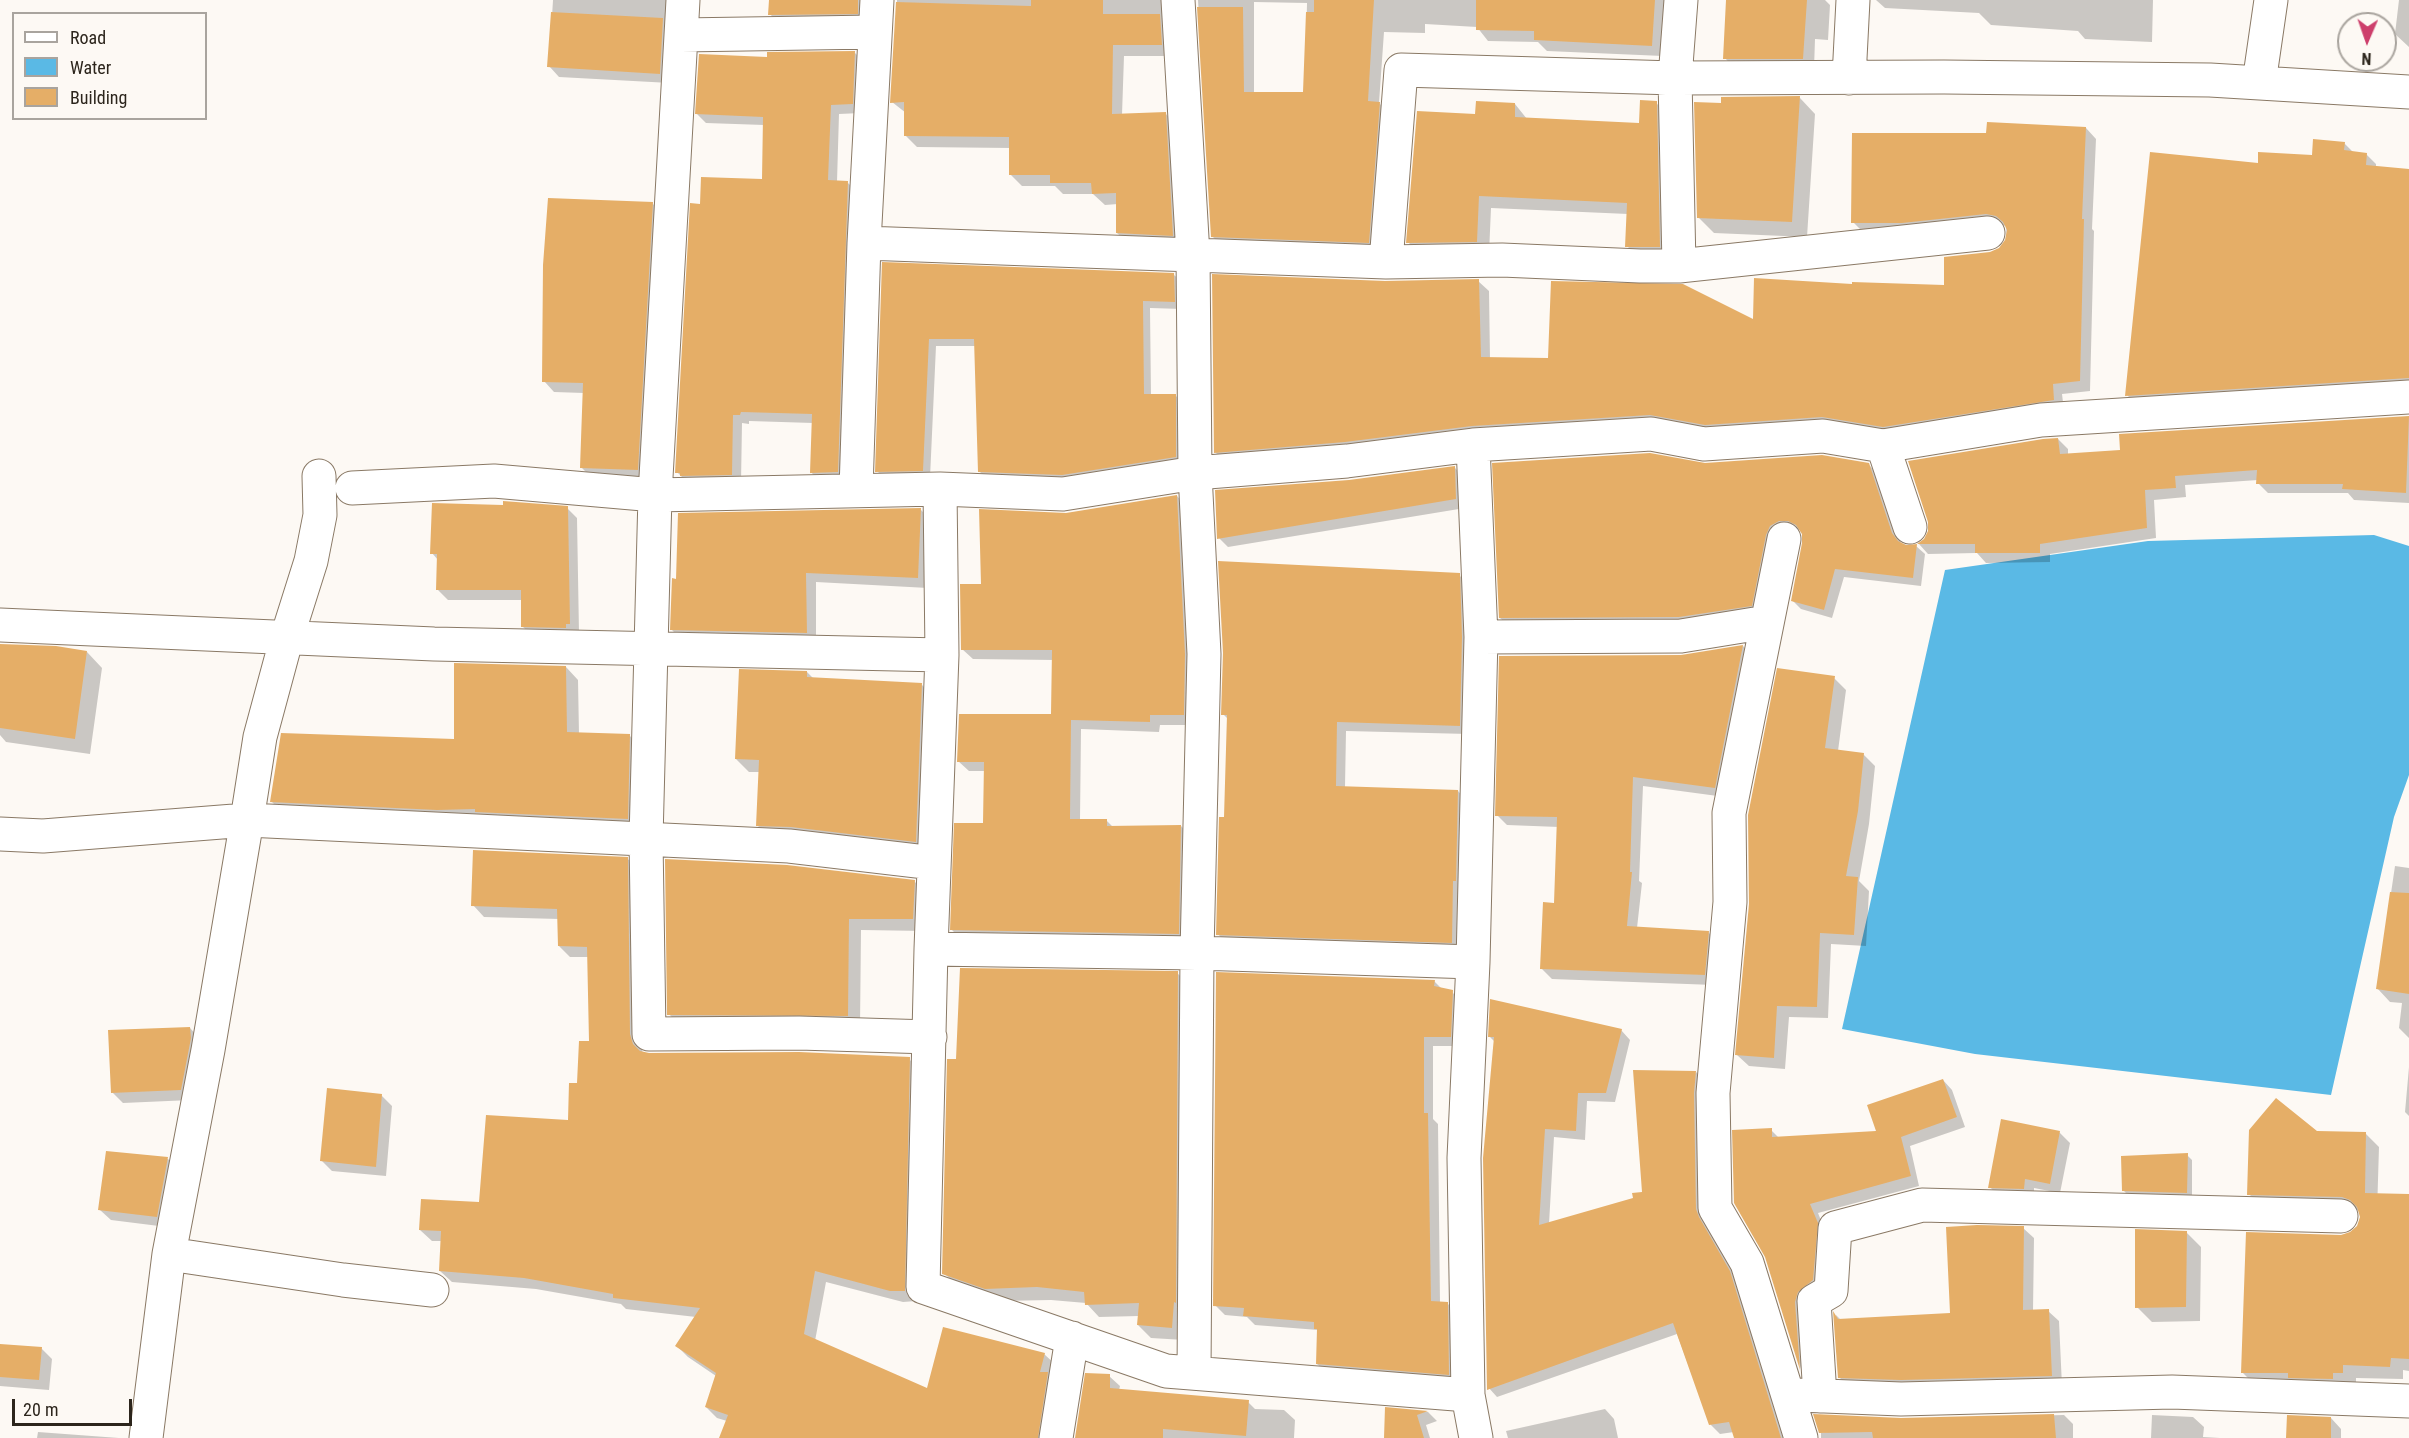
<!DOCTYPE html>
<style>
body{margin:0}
#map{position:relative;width:2409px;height:1438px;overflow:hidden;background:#fdf9f4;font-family:"Roboto Condensed",sans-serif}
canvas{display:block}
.legend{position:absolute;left:12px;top:12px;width:195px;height:108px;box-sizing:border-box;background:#fdf9f4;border:2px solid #a9a49e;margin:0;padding:8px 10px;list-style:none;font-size:18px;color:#2c251c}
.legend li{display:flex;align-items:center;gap:12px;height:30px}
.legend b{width:30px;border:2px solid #a9a49e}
.north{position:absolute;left:2337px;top:12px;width:60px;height:60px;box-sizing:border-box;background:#fdf9f4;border:2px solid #a9a49e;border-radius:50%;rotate:182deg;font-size:16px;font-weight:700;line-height:24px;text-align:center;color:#2c251c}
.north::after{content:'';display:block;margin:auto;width:21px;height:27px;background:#cd3f6c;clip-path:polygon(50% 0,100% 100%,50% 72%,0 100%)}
.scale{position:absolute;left:12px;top:1399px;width:120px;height:27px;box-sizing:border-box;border:3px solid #2c251c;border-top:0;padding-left:8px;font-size:18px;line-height:21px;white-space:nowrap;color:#2c251c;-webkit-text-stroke:4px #fdf9f4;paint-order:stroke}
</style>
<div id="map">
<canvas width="2409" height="1438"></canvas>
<ul class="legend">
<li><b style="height:8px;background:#fff"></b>Road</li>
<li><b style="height:16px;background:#5ab9e5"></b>Water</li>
<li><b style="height:16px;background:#e5ae67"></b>Building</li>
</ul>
<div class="north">N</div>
<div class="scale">20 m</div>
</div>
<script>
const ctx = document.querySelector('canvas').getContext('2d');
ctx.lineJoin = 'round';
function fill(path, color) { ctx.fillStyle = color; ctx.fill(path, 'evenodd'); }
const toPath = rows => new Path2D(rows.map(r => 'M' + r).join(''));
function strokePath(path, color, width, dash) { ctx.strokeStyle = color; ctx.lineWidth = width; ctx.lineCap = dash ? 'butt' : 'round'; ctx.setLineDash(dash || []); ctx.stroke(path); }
fill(toPath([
 [2374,535,2409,546,2409,775,2394,817,2331,1095,1975,1054,1842,1029,1945,570,2148,541]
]), '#5ab9e5');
fill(toPath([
 [553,0,676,0,670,83,559,77,549,66],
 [770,0,873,0,868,24,781,26,770,14],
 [897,0,1175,0,1172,56,1124,56,1122,115,1165,113,1176,125,1184,246,1129,244,1117,233,1118,204,1105,205,1093,194,1063,194,1055,186,1022,186,1010,174,1011,148,917,147,905,135,906,113,892,102],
 [1198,0,1666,0,1663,56,1547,51,1538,42,1488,41,1477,27,1425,24,1425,33,1384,32,1379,103,1390,114,1380,253,1224,248,1212,236],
 [1254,2,1307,3,1305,93,1254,93],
 [1728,0,1825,0,1830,5,1828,40,1815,39,1814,69,1736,70,1725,58],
 [1876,0,2153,0,2152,42,2085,39,2078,31,1991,25,1979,13,1885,8],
 [2399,0,2409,0,2409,47,2395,34],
 [855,53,864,62,861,113,839,114,837,182,847,182,857,192,847,481,820,482,811,472,813,423,749,421,749,424,742,423,741,483,686,481,677,472,702,205,764,180,764,125,706,123,697,114,768,58],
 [1800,98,1815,114,1807,237,1714,233,1698,217,1722,105],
 [1656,103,1669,115,1672,259,1640,259,1627,246,1628,214,1491,208,1489,254,1420,255,1408,242,1477,116,1515,104,1527,119,1641,124],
 [2086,128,2096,139,2092,229,2094,231,2090,391,2062,394,2064,411,1894,437,1226,463,1215,452,1385,282,1478,281,1489,291,1490,359,1549,359,1754,322,1853,285,1946,287,1990,253,1999,250,2007,241,2006,226,1998,224,1863,232,1853,222,1987,135],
 [2344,143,2354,153,2366,154,2376,164,2376,167,2409,170,2409,388,2137,405,2127,395,2259,165,2313,157],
 [652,203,663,214,648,480,592,478,581,467,584,393,554,392,544,381],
 [884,264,1174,275,1182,282,1182,309,1150,308,1151,396,1175,395,1183,403,1183,464,1071,482,987,479,979,471,976,346,936,346,930,478,885,479,877,471],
 [2409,417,2409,503,2354,500,2348,493,2268,493,2258,483,2258,480,2185,485,2186,497,2154,500,2156,538,2050,554,2050,562,1986,563,1977,553,1928,554,1919,544,1926,540,1930,532,2058,439,2068,449,2068,455,2122,452,2121,435],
 [1705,464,1868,464,1877,473,1901,544,1916,546,1925,554,1921,586,1844,577,1832,618,1801,609,1792,600,1804,542,1802,531,1797,529,1786,530,1760,614,1689,625,1509,626,1500,618],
 [1455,468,1464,477,1465,508,1228,547,1219,538,1349,481],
 [1177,496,1187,507,1194,725,1160,725,1159,732,1081,729,1080,820,1106,820,1113,827,1181,826,1191,836,1188,944,962,940,952,930,984,824,985,771,969,771,958,761,1053,716,1054,660,973,659,962,649,982,586,1066,514],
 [567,508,577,518,579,633,533,636,523,627,522,600,448,600,438,590,438,560,432,553],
 [921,510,931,520,928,588,816,582,816,643,682,640,672,630],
 [1459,575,1468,584,1469,734,1346,731,1345,787,1458,791,1467,801,1461,951,1227,944,1218,934,1226,818,1228,719,1223,714,1224,653],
 [1743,646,1752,656,1725,797,1643,786,1639,881,1642,883,1637,928,1708,932,1718,942,1714,985,1552,979,1542,969,1556,904,1559,827,1507,825,1497,815,1681,656],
 [87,652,102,668,90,754,6,742,0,735,0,660],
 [566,667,578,680,579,734,629,735,642,748,640,831,284,814,272,802,455,740],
 [807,672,813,678,922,685,935,698,929,854,770,838,757,825,760,772,749,772,736,759],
 [1834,678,1846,690,1838,751,1863,754,1875,766,1869,824,1859,881,1869,891,1866,946,1831,944,1828,1018,1789,1017,1785,1069,1749,1066,1737,1055],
 [627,858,638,870,641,1047,643,1053,909,1059,920,1070,916,1301,903,1302,826,1282,815,1341,928,1391,1044,1354,1056,1365,1050,1438,721,1438,727,1421,717,1418,706,1407,716,1376,688,1357,677,1346,696,1317,626,1309,621,1304,536,1289,452,1282,440,1271,442,1241,432,1241,420,1230,481,1204,569,1122,591,1043,589,957,570,957,559,946,559,919,484,917,473,905],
 [2395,866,2409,868,2409,1038,2399,1028,2402,1003,2390,1002,2377,988],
 [914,881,926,893,925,931,861,930,860,1027,681,1027,669,1014],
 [1177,973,1191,986,1184,1340,1151,1338,1138,1325,1139,1316,1099,1317,1086,1303,1051,1300,999,1301,957,1286,944,1273],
 [1434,981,1443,990,1452,992,1462,1002,1460,1046,1433,1046,1433,1119,1438,1124,1440,1303,1447,1303,1457,1313,1458,1384,1327,1373,1317,1364,1318,1330,1255,1325,1247,1317,1225,1315,1215,1305],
 [190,1028,200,1039,191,1100,123,1103,112,1092],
 [1621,1030,1630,1040,1615,1102,1587,1101,1585,1140,1554,1137,1549,1224,1635,1200,1644,1193,1696,1072,1705,1081,1705,1219,1708,1228,1739,1281,1787,1438,1736,1438,1734,1432,1720,1434,1710,1424,1677,1334,1497,1397,1488,1387,1495,1042,1490,1037],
 [2409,1067,2409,1116,2405,1112],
 [1943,1080,1952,1090,1965,1127,1910,1146,1919,1186,1818,1213,1826,1233,1808,1376,1801,1369,1766,1257,1771,1130,1779,1138,1878,1132],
 [381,1095,392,1106,386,1176,332,1171,322,1161],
 [2059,1132,2070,1143,2060,1193,2034,1188,2034,1199,2000,1198,1990,1187],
 [2316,1133,2366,1134,2379,1147,2377,1213,2409,1208,2409,1371,2403,1370,2403,1379,2356,1378,2356,1385,2256,1386,2242,1372,2341,1236,2351,1233,2358,1227,2361,1217,2360,1211,2356,1210,2262,1207,2249,1194],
 [107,1152,168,1159,178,1169,167,1227,111,1220,100,1210],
 [2187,1155,2192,1160,2192,1197,2129,1196,2124,1191],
 [2023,1228,2034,1238,2033,1311,2048,1311,2059,1321,2062,1386,1850,1388,1839,1377,1836,1315,1842,1321,1952,1314],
 [2186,1232,2201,1247,2200,1321,2152,1322,2137,1307],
 [0,1345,41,1348,52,1359,49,1390,0,1386],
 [1109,1376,1120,1386,1119,1390,1248,1402,1255,1409,1284,1410,1295,1420,1294,1438,1077,1438],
 [1386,1409,1428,1412,1437,1421,1426,1425,1430,1438,1385,1438],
 [1605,1409,1614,1419,1618,1438,1508,1438,1506,1431],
 [2064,1415,2073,1424,2073,1438,1821,1438,1821,1433,1901,1419],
 [2152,1415,2193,1417,2204,1427,2203,1437,2220,1438,2151,1438],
 [2331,1418,2341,1429,2341,1438,2288,1438],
 [38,1432,119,1438,120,1438,37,1438]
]), '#0003');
fill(toPath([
 [769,0,858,0,858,14,768,15],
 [1031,0,1103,0,1103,14,1160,14,1162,45,1113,45,1112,114,1166,112,1173,236,1116,233,1116,193,1092,194,1091,183,1050,183,1050,175,1009,175,1009,137,904,136,904,102,890,103,896,2,1031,6],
 [1314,0,1374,0,1368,101,1380,102,1369,243,1211,237,1197,7,1243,7,1244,92,1303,92,1306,12,1314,12],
 [1476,0,1655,0,1652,46,1534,40,1534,31,1476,30],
 [1726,0,1807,0,1803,59,1723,59],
 [551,12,663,18,660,74,547,67],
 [855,51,853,104,831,105,828,180,848,181,838,472,810,473,812,414,741,412,740,415,733,415,732,475,680,476,680,473,675,473,690,203,700,204,701,177,762,179,763,117,695,114,699,54,767,57,767,52],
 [1800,96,1792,222,1697,218,1694,102,1721,103,1721,97],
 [1640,100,1657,101,1660,247,1625,247,1627,203,1479,196,1477,242,1406,243,1417,111,1475,114,1476,101,1515,103,1515,117,1639,123],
 [1987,122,2086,127,2082,219,2084,219,2080,381,2053,384,2054,400,1883,427,1822,417,1705,425,1650,415,1472,426,1345,442,1214,453,1212,274,1385,281,1479,279,1481,357,1548,358,1551,281,1683,284,1753,319,1754,278,1852,284,1852,282,1944,285,1944,257,1990,252,1999,248,2005,240,2007,230,2003,222,1996,216,1986,214,1902,223,1851,223,1852,133,1986,133],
 [2313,139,2345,142,2344,150,2367,153,2366,165,2409,169,2409,378,2125,396,2150,152,2258,163,2258,152,2312,155],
 [548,198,653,202,638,470,580,468,583,383,542,382,543,265],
 [882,262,1174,273,1175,302,1143,301,1144,394,1176,394,1176,457,1062,475,978,472,974,339,929,339,923,471,875,472],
 [2409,416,2406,493,2342,489,2343,484,2256,484,2257,470,2175,476,2176,488,2145,490,2147,528,2040,544,2040,553,1975,553,1975,544,1917,544,1924,539,1928,531,1928,522,1908,461,2043,439,2058,438,2060,454,2120,450,2119,434],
 [1650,453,1705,463,1822,455,1869,463,1892,533,1898,541,1906,545,1917,544,1913,578,1835,569,1824,610,1791,601,1802,543,1802,534,1796,525,1788,521,1779,521,1770,526,1766,535,1752,606,1679,617,1499,618,1492,463],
 [1455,466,1456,499,1217,539,1215,490,1349,480],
 [1177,495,1185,654,1184,715,1150,715,1150,722,1071,720,1070,819,1107,819,1107,826,1181,825,1179,934,950,930,954,823,983,823,984,762,957,762,959,714,1051,714,1052,650,961,650,960,584,981,584,979,509,1066,513],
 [503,501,568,506,570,624,566,624,566,628,521,627,521,590,436,590,437,554,430,554,432,503,503,505],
 [921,508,918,578,806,573,807,633,670,630,672,578,676,579,678,513],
 [1218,561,1460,573,1462,637,1460,726,1337,722,1336,786,1458,790,1456,881,1453,881,1452,943,1216,935,1219,817,1224,817,1227,715,1221,715,1223,653],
 [0,644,56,646,87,651,75,739,0,728],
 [1743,645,1715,788,1633,777,1630,872,1632,872,1627,926,1709,931,1705,975,1540,969,1543,902,1554,903,1557,817,1495,816,1499,656,1681,655],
 [454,663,566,666,567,732,630,734,628,819,475,812,475,809,437,810,270,802,281,733,454,739],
 [1777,668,1835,676,1825,748,1864,753,1858,811,1846,876,1858,877,1854,935,1820,933,1817,1007,1777,1006,1774,1058,1735,1055,1749,904,1748,815],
 [739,669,807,671,807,677,922,683,916,842,791,827,756,826,759,760,735,759],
 [473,850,628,857,630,1034,633,1044,640,1051,649,1053,799,1052,910,1057,905,1291,890,1291,815,1271,804,1334,927,1388,943,1327,1045,1353,1040,1372,1048,1372,1038,1438,719,1438,728,1415,705,1407,716,1373,675,1346,700,1308,613,1298,613,1294,524,1278,439,1271,441,1231,419,1230,421,1199,479,1202,486,1115,568,1120,569,1083,577,1083,579,1041,589,1041,587,947,558,946,557,909,471,906],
 [665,859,787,865,915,880,913,919,849,919,848,1016,667,1015],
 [2390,892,2409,893,2409,994,2376,989],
 [960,968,1178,971,1176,1303,1174,1302,1172,1328,1137,1325,1139,1303,1085,1305,1084,1292,1037,1287,985,1289,942,1274,947,1059,956,1059],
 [1216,972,1435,980,1434,986,1453,990,1451,1037,1424,1037,1424,1113,1428,1113,1431,1301,1448,1302,1449,1375,1316,1364,1317,1329,1314,1329,1314,1322,1243,1316,1244,1308,1213,1306],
 [1490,999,1622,1029,1606,1093,1578,1093,1576,1131,1545,1129,1539,1225,1633,1198,1632,1193,1642,1192,1633,1070,1696,1071,1694,1093,1696,1209,1699,1217,1730,1271,1781,1438,1734,1438,1729,1422,1709,1425,1673,1323,1487,1390,1483,1158,1494,1037,1488,1037],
 [190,1027,191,1038,181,1090,111,1093,108,1030],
 [1943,1079,1957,1117,1901,1137,1911,1176,1810,1204,1818,1223,1813,1280,1798,1292,1795,1302,1800,1370,1765,1257,1734,1203,1732,1130,1772,1128,1772,1137,1876,1131,1867,1105],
 [327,1088,382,1094,376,1167,320,1161],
 [2276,1098,2317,1131,2366,1132,2365,1193,2409,1194,2409,1359,2391,1358,2390,1367,2343,1365,2343,1373,2333,1373,2333,1379,2288,1378,2288,1373,2241,1373,2246,1232,2341,1235,2350,1232,2357,1226,2360,1217,2357,1207,2350,1200,2342,1197,2247,1195,2249,1130],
 [2001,1119,2060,1131,2050,1184,2025,1179,2024,1189,1988,1188],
 [106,1151,168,1157,157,1217,98,1210],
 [2188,1153,2187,1193,2122,1191,2121,1156],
 [1977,1225,2024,1226,2023,1310,2049,1309,2052,1376,1901,1380,1838,1378,1833,1311,1838,1319,1950,1313,1946,1227],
 [2135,1229,2187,1231,2186,1307,2135,1308],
 [0,1344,42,1347,39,1380,0,1377],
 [1085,1373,1110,1374,1110,1388,1249,1400,1246,1436,1163,1429,1163,1438,1075,1438],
 [1385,1407,1428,1411,1417,1415,1424,1438,1384,1438],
 [1813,1414,1901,1418,2054,1414,2056,1438,1873,1438,1872,1432,1819,1433],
 [2287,1415,2331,1417,2331,1438,2286,1438]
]), '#e5ae67');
const street = toPath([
 [683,0,655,495,646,839,649,1034,799,1033,930,1037],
 [681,35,875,32],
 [1849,78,1853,0],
 [2259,83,2271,0],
 [864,243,1193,255,1178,0],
 [1386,262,1401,70,1675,78,1944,77,2210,80,2409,92],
 [1679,266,1675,78,1681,0],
 [1473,445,1481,637,1473,962,1464,1158,1468,1395,1476,1438],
 [1883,446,1910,527],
 [352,488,494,481,655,495,940,489,1063,494,1195,473,1347,461,1473,445,1651,434,1704,444,1823,436,1883,446,2041,420,2409,397],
 [940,489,942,655,931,949,923,1287,1166,1371,1468,1395],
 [856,490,864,243,877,0],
 [1784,539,1729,813,1730,902,1713,1093,1715,1208,1747,1263,1801,1438],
 [0,625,434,644,942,655],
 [1481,637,1681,636,1767,622],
 [0,834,43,836,247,820,260,737,287,637,311,561,320,515,319,476],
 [931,949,1197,953,1473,962],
 [169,1254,208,1050,247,820,789,846,934,863],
 [1194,1373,1197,953,1204,654,1195,473,1193,255,1386,262,1502,260,1640,266,1679,266,1988,233],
 [1799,1395,1901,1399,2172,1392,2409,1401],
 [1820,1396,1814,1301,1831,1291,1835,1228,1922,1205,2341,1216],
 [146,1438,169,1254,343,1280,432,1290],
 [1056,1438,1072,1338]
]);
strokePath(street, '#8a7965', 35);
strokePath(street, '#fff', 33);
</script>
